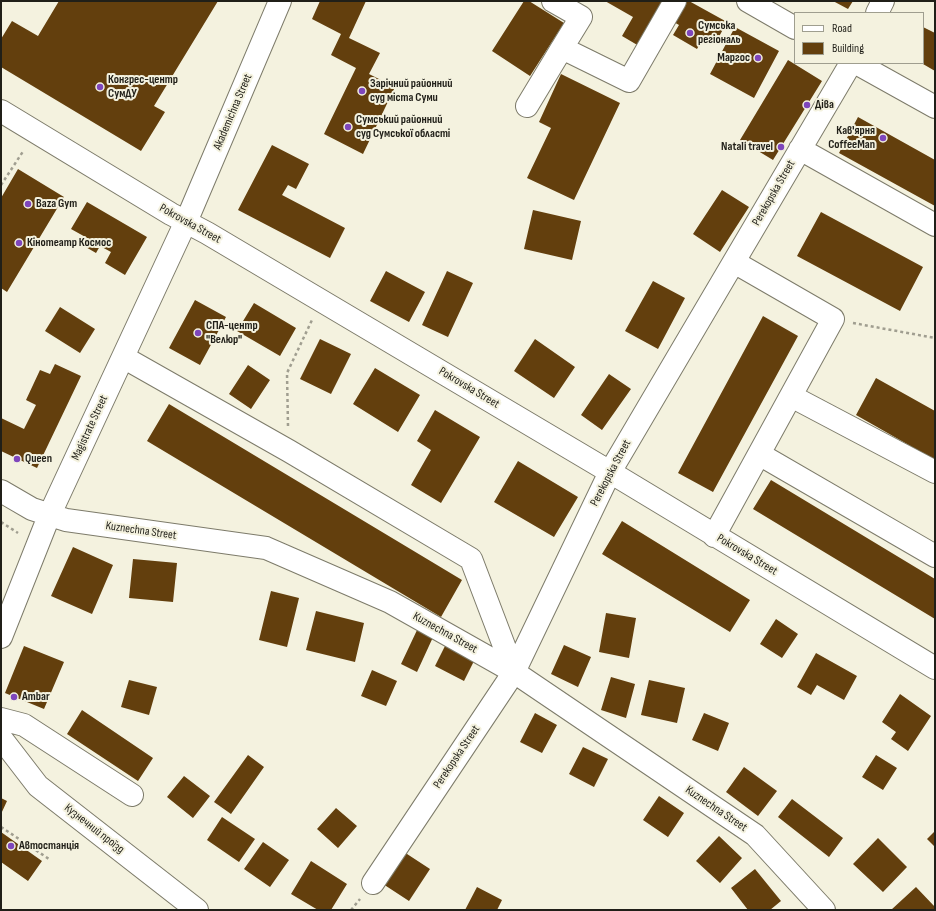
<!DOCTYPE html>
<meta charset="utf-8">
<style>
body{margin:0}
#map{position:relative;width:936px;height:911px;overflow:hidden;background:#f4f2df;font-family:"Sofia Sans Condensed",sans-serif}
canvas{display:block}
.frame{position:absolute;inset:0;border:2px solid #201f18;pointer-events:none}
.legend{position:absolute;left:794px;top:12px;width:130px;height:52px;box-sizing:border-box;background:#f4f2df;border:1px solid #9f9e8f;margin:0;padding:5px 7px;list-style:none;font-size:12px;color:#201f18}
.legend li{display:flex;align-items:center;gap:8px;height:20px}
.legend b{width:20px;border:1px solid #9f9e8f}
</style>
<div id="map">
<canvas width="936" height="911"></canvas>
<div class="frame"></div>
<ul class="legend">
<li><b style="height:5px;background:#fff"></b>Road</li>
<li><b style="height:11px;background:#633f0d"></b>Building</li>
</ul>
</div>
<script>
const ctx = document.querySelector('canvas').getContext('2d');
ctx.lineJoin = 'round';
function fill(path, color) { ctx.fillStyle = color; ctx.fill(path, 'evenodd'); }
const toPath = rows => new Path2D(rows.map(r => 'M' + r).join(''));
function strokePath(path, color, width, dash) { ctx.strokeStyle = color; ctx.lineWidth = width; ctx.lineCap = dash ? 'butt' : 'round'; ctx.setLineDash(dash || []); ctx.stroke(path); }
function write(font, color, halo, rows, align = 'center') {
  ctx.font = font + ' "Sofia Sans Condensed",sans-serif'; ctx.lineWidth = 4; ctx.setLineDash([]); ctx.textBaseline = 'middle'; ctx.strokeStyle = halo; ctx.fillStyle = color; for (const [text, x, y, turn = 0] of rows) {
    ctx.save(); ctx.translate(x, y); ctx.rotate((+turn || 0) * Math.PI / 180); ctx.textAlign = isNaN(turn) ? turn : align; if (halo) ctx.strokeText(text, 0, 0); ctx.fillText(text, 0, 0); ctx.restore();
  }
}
fill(toPath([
 [59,1,218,1,154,106,165,112,141,151,1,67,1,39,12,21,38,36],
 [320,1,366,1,349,38,380,53,369,74,395,87,363,154,324,134,356,68,331,55,341,34,312,19],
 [524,1,529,1,564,23,530,76,492,51],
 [605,1,664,1,639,46,622,36,633,17],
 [683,1,689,1,727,22,715,44,703,38,697,49,673,35,679,25,672,21],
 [833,1,853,1,848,9],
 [735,27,779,51,754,98,710,74],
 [923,27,935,33,935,71,923,64],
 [788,60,822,81,773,160,740,140],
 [561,74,620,103,574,200,527,178,551,128,539,122],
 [858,117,935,160,935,206,839,153],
 [272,145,309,164,296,189,288,185,282,195,345,228,330,258,238,210],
 [18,169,64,197,7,292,1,288,1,198],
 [722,190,749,207,720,252,693,234],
 [87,202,147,237,125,275,105,263,111,252,100,246,96,253,84,246,89,239,71,229],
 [533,210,581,221,572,260,524,249],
 [821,212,923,267,900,311,797,256],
 [386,271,425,292,409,322,370,301],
 [447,271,473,283,448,337,422,325],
 [653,281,685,298,658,349,625,331],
 [195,300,226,317,200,365,169,348],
 [254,303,296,328,280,356,237,331],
 [60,307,95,329,80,353,45,331],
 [763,316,798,336,713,492,678,473],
 [320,339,351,354,331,394,300,379],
 [535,339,575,367,554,398,514,371],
 [55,364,81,376,37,468,1,451,1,418,24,429,36,405,26,400,40,370,50,374],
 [248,365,270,380,251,409,229,394],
 [375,368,420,395,398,432,353,404],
 [609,374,631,389,602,430,581,415],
 [876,378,935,411,935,460,856,415],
 [169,404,462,580,441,617,147,441],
 [435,410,480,437,441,503,411,485,431,450,417,441],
 [518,461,578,497,554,537,494,502],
 [771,480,935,579,935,619,753,509],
 [622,521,750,600,730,632,602,554],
 [73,547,113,565,92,614,51,596],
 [133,559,177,563,173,602,129,598],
 [271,591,299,598,287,647,259,640],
 [316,611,364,623,355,662,306,650],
 [606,613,636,618,629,658,599,652],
 [776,619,798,634,782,658,760,644],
 [418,628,434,635,417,672,401,664],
 [446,644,475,659,464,681,435,666],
 [564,645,591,657,578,687,551,674],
 [24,646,64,662,44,709,5,693],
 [816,653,857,676,844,700,817,685,811,695,797,687],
 [372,670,397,681,386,706,361,696],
 [611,677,635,684,626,718,601,710],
 [129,680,157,687,149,715,121,707],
 [649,680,685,688,677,723,641,715],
 [900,694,931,716,908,751,891,739,896,732,882,722],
 [82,710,153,758,138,781,67,734],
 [535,713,557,725,542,753,520,742],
 [704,713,729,723,718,751,692,740],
 [583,747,608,759,594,787,569,774],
 [248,755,264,767,231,814,214,802],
 [876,755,897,768,883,790,862,777],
 [744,767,777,791,758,816,726,792],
 [184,776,210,796,193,818,167,797],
 [659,796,684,813,668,837,643,820],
 [1,798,7,801,1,814],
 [792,799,843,838,829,857,778,817],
 [336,808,357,826,338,848,317,829],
 [222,817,255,839,239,862,207,840],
 [935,831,935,847,927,839],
 [1,832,42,861,28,881,1,862],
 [719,836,742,858,720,883,696,861],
 [878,838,907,867,883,892,853,864],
 [263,842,289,860,270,887,244,869],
 [404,852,430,869,409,901,383,884],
 [311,861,347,884,331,910,318,910,291,894],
 [755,869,781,901,770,910,748,910,731,888],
 [477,887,502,900,497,910,465,910],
 [916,887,935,907,935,910,891,910]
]), '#633f0d');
const minor = toPath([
 [553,1,581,17,562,48],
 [877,13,883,1],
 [527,106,562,48,629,81,675,1],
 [1,111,171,214,207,233,610,472,935,668],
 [800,149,935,225],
 [123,357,289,451,471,559,514,672],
 [791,396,935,472],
 [759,454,935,556],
 [1,491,32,509,66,520,266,548,390,602,514,672,755,835,824,910],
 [714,536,833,319,734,262],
 [1,637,49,516,189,215,280,1],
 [1,719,24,725,132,795],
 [1,738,38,786,197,910],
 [373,883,514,672,610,472,851,63]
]);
const major = toPath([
 [748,1,795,28],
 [856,63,935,107]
]);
strokePath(minor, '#7d7b6a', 24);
strokePath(major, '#7d7b6a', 24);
strokePath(toPath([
 [1,185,24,150],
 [853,323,935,338],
 [288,426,287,373,312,320],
 [1,522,18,533],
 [1,827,49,859],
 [351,910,360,899]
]), '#a09e90', 2.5, [3, 3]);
strokePath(minor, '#fff', 22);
strokePath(major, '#fff', 22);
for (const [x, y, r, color] of [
 [690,33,4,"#7e46bc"],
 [758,58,4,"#7e46bc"],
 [100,87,4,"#7e46bc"],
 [362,91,4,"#7e46bc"],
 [807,105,4,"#7e46bc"],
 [348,127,4,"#7e46bc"],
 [883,138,4,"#7e46bc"],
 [781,147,4,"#7e46bc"],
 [28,204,4,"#7e46bc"],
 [19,243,4,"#7e46bc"],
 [198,333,4,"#7e46bc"],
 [17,459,4,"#7e46bc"],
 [14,697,4,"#7e46bc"],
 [11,846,4,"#7e46bc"]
]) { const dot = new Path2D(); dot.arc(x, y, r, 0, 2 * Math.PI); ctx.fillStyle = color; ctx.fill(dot); strokePath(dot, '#f4f2df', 1.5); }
write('bold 12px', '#201f18', '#f4f2df', [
 ["Сумська",698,26],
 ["регіональ",698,40],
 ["Маргос",750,58,"right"],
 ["Конгрес-центр",108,80],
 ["СумДУ",108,94],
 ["Зарічний районний",370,84],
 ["суд міста Суми",370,98],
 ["Діва",815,105],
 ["Сумський районний",356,120],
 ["суд Сумської області",356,134],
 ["Кав'ярня",875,131,"right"],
 ["CoffeeMan",875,145,"right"],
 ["Natali travel",773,147,"right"],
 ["Baza Gym",36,204],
 ["Кінотеатр Космос",27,243],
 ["СПА-центр",206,326],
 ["\"Велюр\"",206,340],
 ["Queen",25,459],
 ["Ambar",22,697],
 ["Автостанція",19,846]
], 'left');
write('12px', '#201f18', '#f4f2df', [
 ["Akademichna Street",233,112,-67],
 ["Perekopska Street",774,193,-60],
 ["Pokrovska Street",190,224,29],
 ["Pokrovska Street",469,388,31],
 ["Magistrate Street",90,428,-65],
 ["Perekopska Street",611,473,-62],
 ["Kuznechna Street",141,531,8],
 ["Pokrovska Street",747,555,31],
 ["Kuznechna Street",445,633,29],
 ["Perekopska Street",457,757,-56],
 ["Kuznechna Street",716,809,34],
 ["Кузнечний проїзд",94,829,38]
]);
</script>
